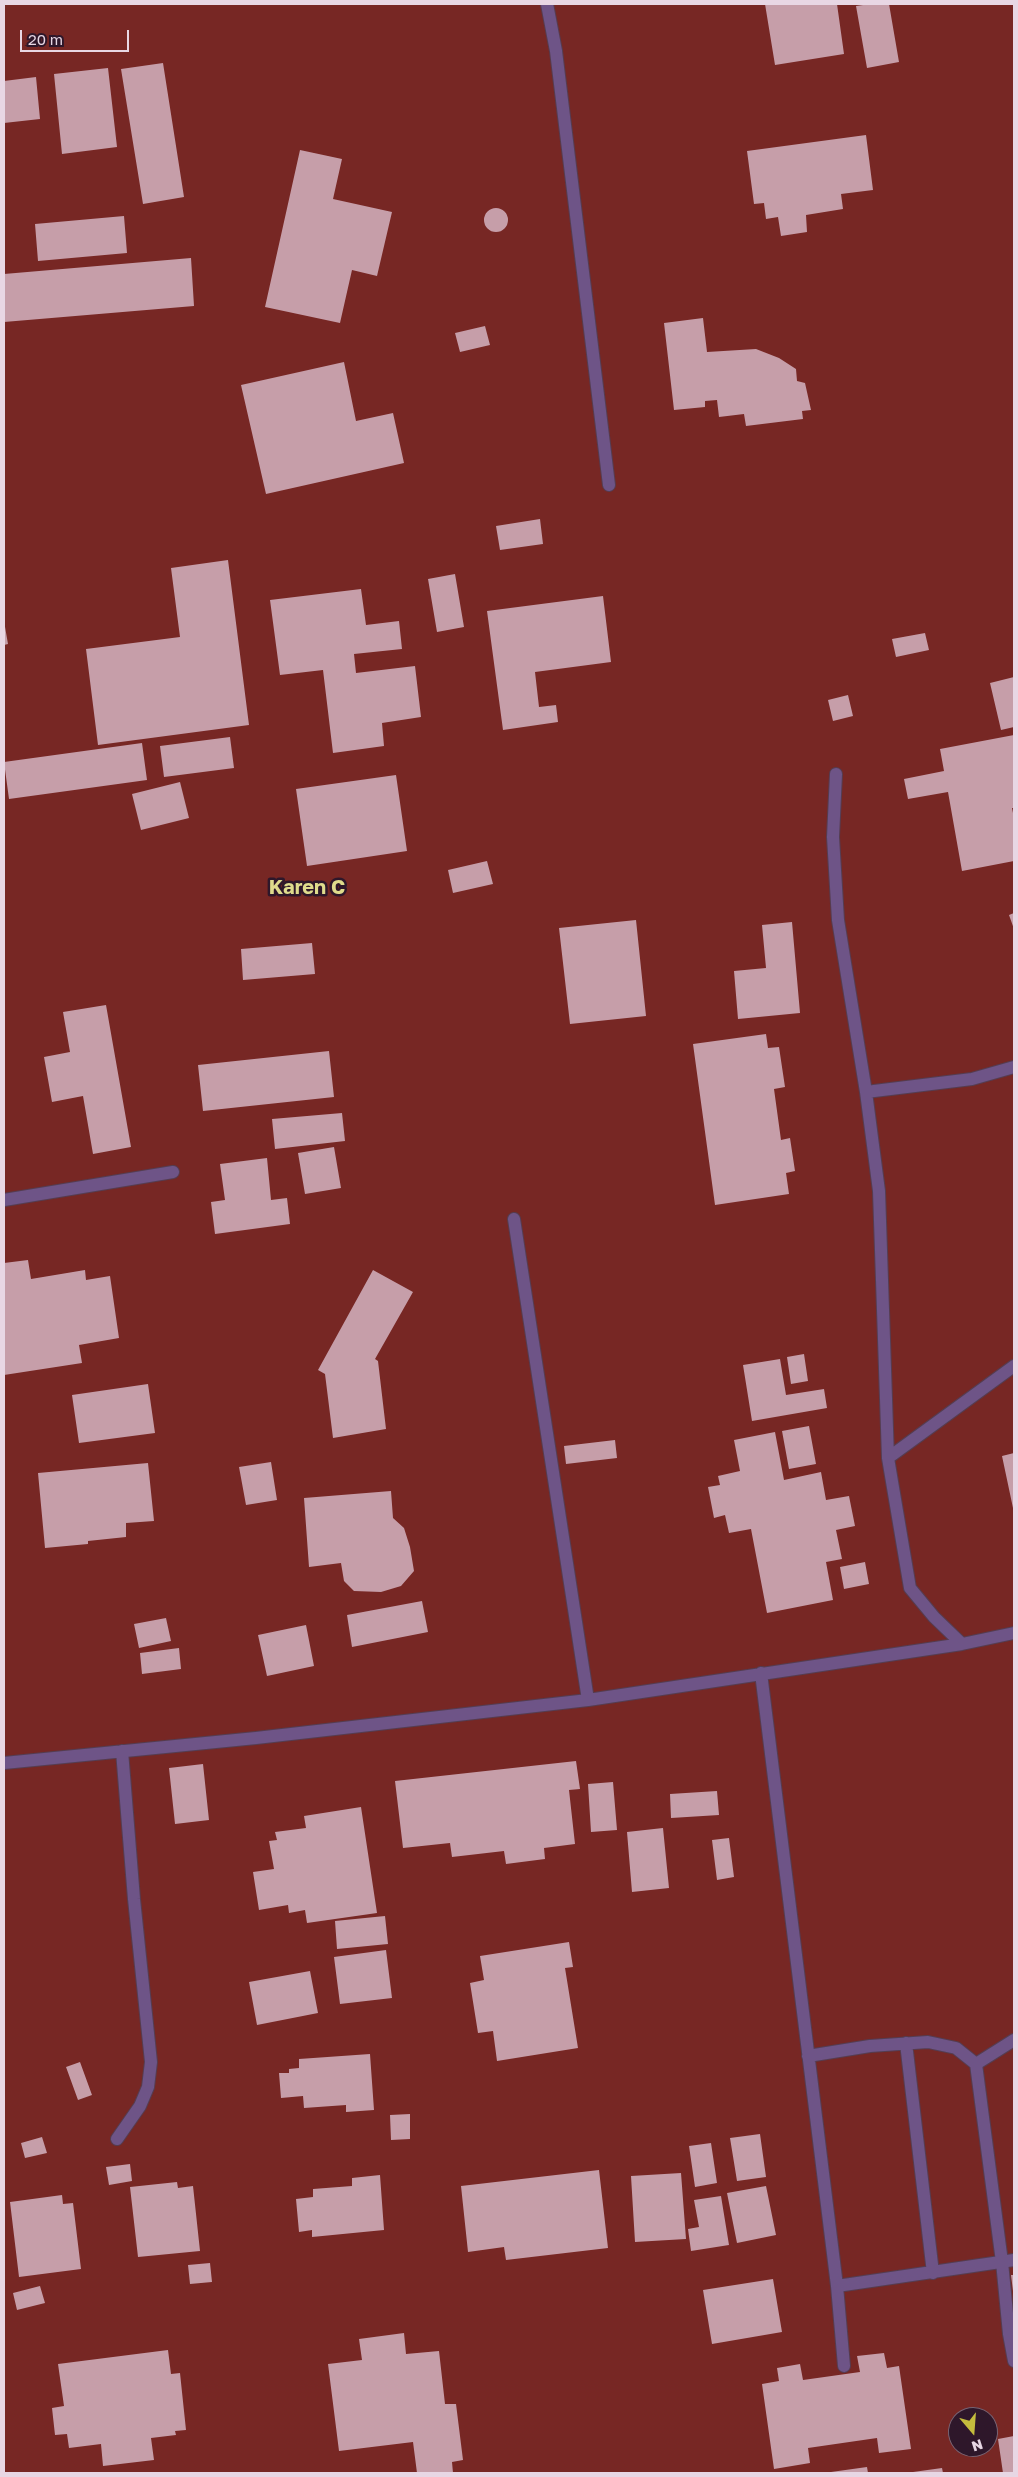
<!DOCTYPE html>
<style>
body{margin:0}
#map{position:relative;width:1018px;height:2477px;overflow:hidden;background:#392035;font-family:"Golos Text",sans-serif}
canvas{display:block}
.frame{position:absolute;inset:0;border:5px solid #e8d7e4;pointer-events:none}
.north{position:absolute;left:948px;top:2407px;width:50px;height:50px;box-sizing:border-box;background:#2e172a;border:1px solid #786474;border-radius:50%;rotate:162deg;font-size:14px;font-weight:700;line-height:20px;text-align:center;color:#e8d7e4}
.north::after{content:'';display:block;margin:auto;width:18px;height:22px;background:#c4bc3d;clip-path:polygon(50% 0,100% 100%,50% 72%,0 100%)}
.scale{position:absolute;left:20px;top:30px;width:109px;height:22px;box-sizing:border-box;border:2px solid #e8d7e4;border-top:0;padding-left:6px;font-size:15px;line-height:18px;white-space:nowrap;color:#e8d7e4;-webkit-text-stroke:4px #2e172a;paint-order:stroke}
</style>
<div id="map">
<canvas width="1018" height="2477"></canvas>
<div class="frame"></div>
<div class="north">N</div>
<div class="scale">20 m</div>
</div>
<script>
const ctx = document.querySelector('canvas').getContext('2d');
ctx.lineJoin = 'round';
function fill(path, color) { ctx.fillStyle = color; ctx.fill(path, 'evenodd'); }
const toPath = rows => new Path2D(rows.map(r => 'M' + r).join(''));
function strokePath(path, color, width, dash) { ctx.strokeStyle = color; ctx.lineWidth = width; ctx.lineCap = dash ? 'butt' : 'round'; ctx.setLineDash(dash || []); ctx.stroke(path); }
function write(font, color, halo, rows, align = 'center') {
  ctx.font = font + ' "Golos Text",sans-serif'; ctx.lineWidth = 5; ctx.setLineDash([]); ctx.textBaseline = 'middle'; ctx.strokeStyle = halo; ctx.fillStyle = color; for (const [text, x, y, turn = 0] of rows) {
    ctx.save(); ctx.translate(x, y); ctx.rotate((+turn || 0) * Math.PI / 180); ctx.textAlign = isNaN(turn) ? turn : align; if (halo) ctx.strokeText(text, 0, 0); ctx.fillText(text, 0, 0); ctx.restore();
  }
}
fill(toPath([
 [4,4,1014,4,1014,2473,4,2473],
 [958,2417,988,2417,988,2447,958,2447]
]), '#772724');
fill(toPath([
 [765,4,837,4,844,54,775,65],
 [870,4,889,4,899,62,867,68,856,6],
 [163,63,184,197,143,204,121,69],
 [108,68,117,147,62,154,54,74],
 [36,77,40,119,4,123,4,81],
 [866,135,873,190,841,194,843,209,806,215,807,232,781,236,778,217,766,219,764,203,754,204,747,151],
 [300,150,342,159,333,199,392,212,377,276,352,270,340,323,265,307],
 '484 220a12 12 0 1 1 24 0a12 12 0 1 1-24 0Z',
 [124,216,127,253,38,261,35,224],
 [191,258,194,306,4,322,4,274],
 [703,318,707,352,756,349,779,358,796,369,797,381,805,383,811,410,802,411,803,419,746,426,744,414,719,417,717,400,705,401,705,407,674,410,664,323],
 [485,326,490,345,460,352,455,333],
 [344,362,356,421,393,413,404,463,266,494,241,385],
 [540,519,543,544,500,550,496,526],
 [228,560,249,725,98,745,86,649,180,637,171,568],
 [455,574,464,627,437,632,428,579],
 [361,589,366,625,399,621,402,649,354,654,356,673,415,666,421,717,382,723,384,746,333,753,323,670,280,675,270,600],
 [603,596,611,662,535,672,539,707,556,705,558,722,503,730,487,611],
 [4,621,8,644,4,645],
 [925,633,929,650,896,657,892,639],
 [1014,677,1014,727,1001,730,990,683],
 [848,695,853,716,833,721,828,700],
 [1014,735,1014,808,1012,808,1014,818,1014,861,962,871,948,792,908,799,904,779,944,771,940,749],
 [230,737,234,768,164,777,160,746],
 [142,743,147,780,9,799,4,762],
 [396,775,407,851,307,866,296,789],
 [180,782,189,818,141,830,132,794],
 [487,861,493,884,453,893,448,870],
 [1014,913,1014,929,1009,915],
 [636,920,646,1016,570,1024,559,928],
 [792,922,800,1013,738,1019,734,971,766,968,762,925],
 [312,943,315,974,243,980,241,949],
 [106,1005,131,1147,93,1154,83,1096,52,1102,44,1057,70,1052,63,1012],
 [766,1034,768,1048,779,1047,785,1087,774,1089,781,1140,790,1138,795,1171,786,1173,789,1194,715,1205,693,1044],
 [329,1051,334,1097,203,1111,198,1065],
 [342,1113,345,1141,275,1149,272,1119],
 [334,1147,341,1188,305,1194,298,1153],
 [267,1158,271,1200,287,1198,290,1224,215,1234,211,1202,225,1200,220,1164],
 [28,1260,31,1279,85,1270,86,1280,110,1276,119,1338,79,1345,82,1363,4,1375,4,1263],
 [373,1270,413,1292,375,1359,378,1361,386,1429,333,1438,325,1374,318,1370],
 [804,1354,808,1381,791,1384,787,1357],
 [780,1359,786,1395,824,1389,827,1408,752,1421,743,1365],
 [148,1384,155,1433,79,1443,72,1395],
 [809,1426,816,1464,789,1469,782,1431],
 [775,1432,784,1480,821,1472,826,1500,849,1496,855,1526,836,1530,842,1559,826,1562,833,1600,767,1613,751,1529,729,1533,725,1515,714,1518,708,1487,720,1485,718,1476,740,1471,734,1440],
 [615,1440,617,1458,566,1464,564,1446],
 [1014,1453,1014,1508,1013,1508,1002,1456],
 [271,1462,277,1500,246,1505,239,1467],
 [148,1463,154,1521,126,1523,126,1537,88,1541,88,1544,45,1548,38,1473],
 [391,1491,393,1518,404,1528,410,1547,414,1571,401,1586,381,1592,354,1591,344,1581,341,1563,309,1567,304,1498],
 [865,1562,869,1584,844,1589,840,1567],
 [422,1601,428,1632,352,1647,347,1615],
 [166,1618,171,1641,139,1648,134,1624],
 [306,1625,314,1666,267,1676,258,1635],
 [179,1648,181,1669,142,1674,140,1653],
 [576,1761,580,1789,569,1790,575,1844,544,1848,545,1859,506,1864,504,1851,452,1857,450,1843,403,1848,395,1781],
 [203,1764,209,1820,175,1824,169,1768],
 [613,1782,617,1830,591,1832,588,1784],
 [717,1791,719,1815,671,1818,670,1794],
 [361,1807,377,1913,307,1923,305,1910,289,1913,288,1905,259,1910,253,1872,274,1869,269,1841,277,1840,275,1832,306,1828,304,1816],
 [663,1828,669,1888,632,1892,627,1832],
 [729,1838,734,1877,717,1880,712,1840],
 [385,1916,388,1944,337,1949,335,1921],
 [569,1942,573,1967,565,1968,578,2048,497,2061,493,2031,478,2033,470,1983,484,1980,480,1956],
 [386,1950,392,1998,340,2004,334,1957],
 [310,1971,318,2013,257,2025,249,1982],
 [370,2054,374,2110,346,2112,346,2105,304,2108,303,2096,281,2098,279,2073,289,2073,289,2069,299,2068,299,2059],
 [80,2062,92,2095,78,2100,66,2067],
 [410,2114,410,2139,391,2140,390,2115],
 [760,2134,766,2177,737,2181,730,2138],
 [42,2137,47,2153,25,2158,21,2143],
 [711,2143,717,2183,695,2187,689,2146],
 [130,2164,132,2181,109,2185,106,2167],
 [599,2170,608,2248,506,2260,504,2247,468,2252,461,2186],
 [681,2173,686,2239,635,2242,631,2176],
 [380,2175,384,2230,312,2237,312,2230,299,2232,296,2199,313,2197,313,2189,352,2186,352,2178],
 [177,2182,178,2188,193,2186,200,2251,138,2257,130,2187],
 [766,2186,776,2235,737,2243,727,2193],
 [62,2195,63,2204,73,2203,81,2269,19,2277,10,2202],
 [721,2196,729,2245,691,2251,688,2229,699,2227,694,2200],
 [210,2263,212,2282,190,2284,188,2265],
 [1011,2275,1014,2275,1014,2290,1013,2291],
 [773,2279,782,2332,712,2344,703,2290],
 [40,2286,45,2303,17,2310,13,2293],
 [404,2333,406,2354,439,2351,445,2404,456,2404,463,2460,452,2462,453,2473,417,2473,413,2442,339,2451,328,2364,362,2360,359,2339],
 [168,2350,171,2374,180,2373,186,2430,175,2431,176,2435,151,2438,154,2460,103,2466,101,2444,69,2448,67,2434,55,2435,52,2408,64,2406,58,2364],
 [884,2353,887,2368,899,2366,911,2449,879,2453,877,2438,808,2448,810,2463,774,2469,762,2384,779,2381,777,2368,800,2364,803,2380,860,2372,857,2356],
 [1014,2436,1014,2473,1003,2473,998,2439],
 [867,2467,868,2473,831,2473,831,2472],
 [942,2468,943,2473,913,2473,913,2472]
]), '#c69ea9');
const minor = toPath([
 [547,4,556,51,609,485],
 [836,774,833,837,838,920,866,1092,879,1191,888,1458,910,1588,934,1617,962,1644],
 [866,1092,972,1079,1014,1067],
 [4,1200,173,1172],
 [514,1219,588,1700],
 [888,1458,1014,1366],
 [761,1673,837,2286,844,2366],
 [4,1763,256,1738,588,1700,962,1644,1014,1633],
 [906,2043,933,2273],
 [808,2056,870,2046,928,2042,956,2048,976,2064,1002,2262,1009,2334,1014,2361],
 [976,2064,1014,2040],
 [117,2139,140,2106,148,2087,151,2062,134,1899,122,1751],
 [837,2286,1014,2260]
]);
strokePath(minor, '#553d51', 14);
strokePath(minor, '#6e5487', 12);
write('bold 20px', '#dfdb8c', '#2e172a', [
 ["Karen C",307,888]
]);
</script>
